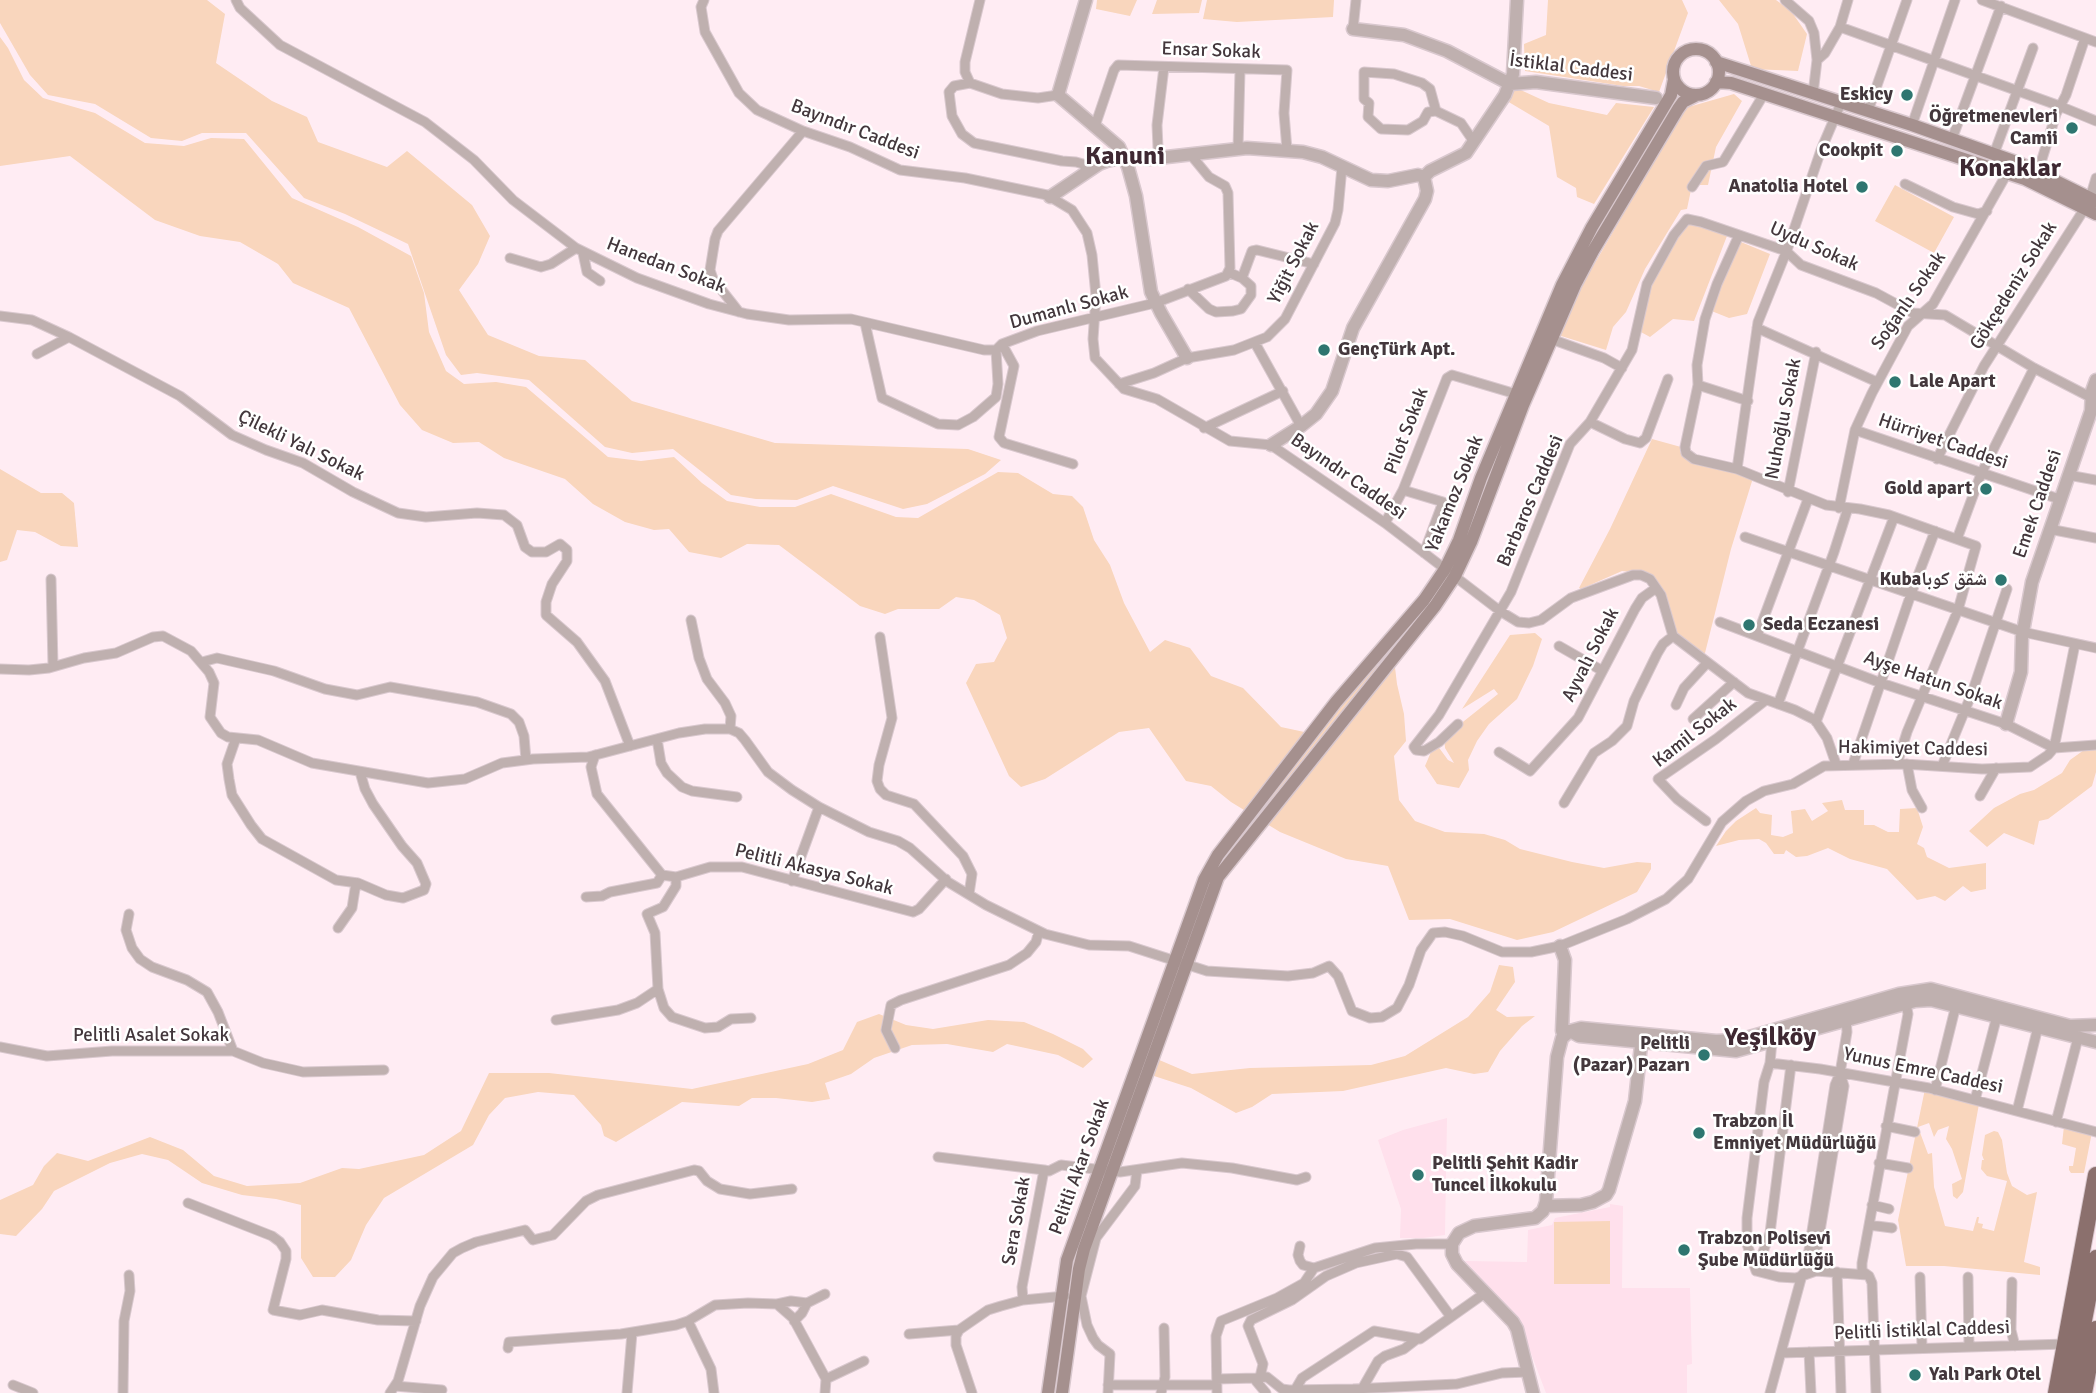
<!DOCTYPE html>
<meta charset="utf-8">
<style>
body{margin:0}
canvas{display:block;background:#ffecf3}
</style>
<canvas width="2096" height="1393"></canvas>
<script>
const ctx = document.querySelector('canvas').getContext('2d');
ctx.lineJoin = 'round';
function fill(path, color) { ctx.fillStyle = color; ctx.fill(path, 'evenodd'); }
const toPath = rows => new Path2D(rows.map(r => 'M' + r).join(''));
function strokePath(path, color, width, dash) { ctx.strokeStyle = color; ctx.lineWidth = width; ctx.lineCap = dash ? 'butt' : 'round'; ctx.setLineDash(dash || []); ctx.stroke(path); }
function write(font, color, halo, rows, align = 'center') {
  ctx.font = font + ' Signika,"Noto Naskh Arabic",sans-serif'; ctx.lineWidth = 5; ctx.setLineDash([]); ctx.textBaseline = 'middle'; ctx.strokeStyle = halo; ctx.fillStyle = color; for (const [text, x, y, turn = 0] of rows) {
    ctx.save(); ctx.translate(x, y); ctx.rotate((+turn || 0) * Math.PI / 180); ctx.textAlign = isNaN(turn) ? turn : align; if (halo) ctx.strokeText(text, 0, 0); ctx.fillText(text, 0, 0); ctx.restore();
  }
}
fill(toPath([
 [1447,1118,1445,1235,1423,1238,1400,1238,1401,1209,1378,1140,1403,1130],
 [1610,1204,1623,1206,1622,1288,1690,1288,1692,1364,1687,1365,1687,1393,1546,1393,1518,1319,1465,1261,1527,1262,1528,1230,1552,1225,1555,1218,1610,1207]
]), '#ffe0ec');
fill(toPath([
 [0,0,207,0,225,14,216,63,272,101,307,117,318,142,387,167,407,151,472,205,490,236,478,264,459,290,488,335,539,356,585,360,632,401,775,443,968,449,1001,460,985,474,927,504,903,509,833,486,797,500,756,499,731,495,673,449,632,453,605,447,529,380,477,373,461,375,446,355,408,244,345,214,304,198,246,133,202,133,182,141,151,138,95,104,48,95,30,75,0,23],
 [1097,0,1137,0,1130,16,1096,9],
 [1157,0,1202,0,1199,13,1152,14],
 [1207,0,1334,0,1333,17,1237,22,1203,19],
 [1548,0,1682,0,1688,13,1659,92,1639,86,1623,86,1525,71,1524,44,1546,35],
 [1719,0,1776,0,1791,11,1807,34,1798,71,1752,69,1738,24],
 [0,37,8,48,24,80,43,98,95,113,145,143,184,146,211,138,244,139,292,198,358,227,411,256,424,293,429,332,446,371,464,384,496,382,526,387,608,457,641,461,674,457,702,483,727,501,760,507,795,507,831,494,896,517,918,518,998,472,1018,473,1053,494,1072,496,1083,507,1094,540,1110,565,1124,603,1150,652,1165,640,1190,648,1211,676,1243,688,1281,727,1309,733,1372,668,1394,659,1397,684,1404,714,1406,741,1394,756,1399,800,1415,821,1445,832,1484,834,1505,840,1520,849,1572,862,1604,868,1637,862,1651,863,1651,869,1637,892,1553,932,1517,940,1450,919,1409,920,1388,866,1346,859,1280,832,1231,802,1211,786,1186,781,1149,728,1119,732,1045,779,1021,787,1009,776,966,683,976,664,994,662,1007,638,1000,615,974,600,956,597,939,609,898,609,885,614,860,606,779,545,747,544,721,558,689,552,669,529,654,530,625,522,593,504,565,479,504,458,479,442,453,443,422,430,400,405,349,308,293,283,278,264,240,242,200,236,155,220,70,156,0,166],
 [1512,86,1549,103,1607,115,1616,103,1654,107,1594,204,1577,197,1576,188,1557,177,1549,126,1507,101],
 [1734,94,1742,101,1716,147,1708,185,1692,185,1687,209,1681,210,1645,269,1626,312,1613,327,1606,350,1558,335,1588,275,1685,108],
 [1895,185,1954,217,1934,253,1875,221],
 [1686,220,1727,236,1694,321,1673,319,1650,337,1639,331,1640,298],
 [1736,240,1770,254,1747,314,1729,318,1709,310],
 [1652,439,1681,447,1680,452,1753,478,1731,549,1705,653,1701,654,1676,636,1649,577,1640,573,1622,571,1581,589,1579,588,1610,529],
 [0,469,41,493,62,493,74,503,78,547,61,546,35,532,17,530,7,560,0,562],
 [1535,633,1542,639,1533,666,1517,699,1489,724,1477,741,1468,760,1469,770,1459,788,1437,784,1425,766,1431,752,1437,745,1448,760,1454,763,1445,748,1444,737,1498,694,1494,689,1462,709,1510,635],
 [2084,750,2096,750,2096,772,2092,786,2048,819,2039,821,2034,845,2004,833,1987,847,1969,831,1994,808,2020,794,2034,790,2062,773,2070,760],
 [1842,800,1845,810,1864,810,1864,825,1874,825,1888,832,1899,832,1900,809,1917,808,1923,827,1917,844,1924,848,1927,857,1949,868,1986,863,1986,889,1971,892,1963,886,1945,901,1935,896,1917,900,1887,869,1850,859,1828,848,1807,856,1796,857,1786,850,1784,854,1774,854,1766,843,1759,839,1739,840,1716,846,1726,831,1736,821,1756,808,1760,813,1772,815,1771,835,1783,837,1793,833,1791,811,1805,809,1812,821,1828,811,1822,803],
 [1499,965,1513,967,1515,982,1496,1010,1507,1017,1535,1016,1522,1026,1500,1051,1488,1072,1474,1074,1446,1068,1343,1091,1272,1094,1252,1107,1236,1113,1191,1088,1151,1075,1157,1059,1192,1074,1250,1068,1371,1065,1405,1056,1468,1017,1490,992],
 [879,1014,906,1025,933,1029,988,1020,1024,1022,1053,1034,1083,1049,1093,1059,1083,1068,1058,1055,1007,1044,993,1052,947,1044,912,1045,874,1058,851,1074,825,1083,830,1099,812,1102,776,1098,752,1098,739,1106,682,1102,616,1142,604,1136,601,1125,574,1095,538,1092,505,1098,489,1115,473,1145,384,1198,366,1225,351,1260,335,1277,313,1277,301,1258,301,1205,276,1199,242,1195,202,1183,168,1160,142,1154,110,1163,54,1191,42,1209,16,1236,0,1234,0,1200,33,1185,44,1166,57,1153,88,1161,150,1137,183,1150,214,1176,247,1186,300,1183,342,1168,359,1169,424,1155,461,1131,489,1073,549,1073,692,1089,808,1064,843,1050,857,1022],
 [1925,1089,1979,1104,1963,1192,1957,1199,1953,1196,1952,1184,1962,1179,1952,1149,1946,1139,1949,1126,1938,1130,1934,1137,1929,1123,1918,1127,1928,1154,1932,1153,1934,1187,1945,1226,1973,1231,1977,1217,1979,1217,1978,1223,1983,1224,1982,1228,1994,1231,2007,1181,1987,1176,1981,1169,1982,1160,1984,1160,1982,1155,1985,1135,1994,1131,1998,1132,2002,1140,2007,1173,2012,1186,2027,1195,2037,1192,2024,1262,2040,1267,2040,1275,1944,1266,1906,1266,1898,1220],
 [2064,1126,2092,1132,2084,1173,2071,1173,2069,1170,2069,1166,2073,1166,2076,1148,2062,1144],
 [1610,1221,1610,1284,1554,1284,1554,1222]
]), '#f9d6bd');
const minor = toPath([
 [236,0,240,8,280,45,425,122,474,160,513,200,576,248,637,278,709,304,747,314,789,320,851,319,984,350,996,350],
 [704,0,701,7,705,32,739,93,757,110,803,131,850,147,900,170,965,178,1047,195,1072,210,1087,233,1092,255,1096,296,1093,339,1095,358,1124,389,1157,399,1230,441,1271,445,1385,523,1500,611,1518,622,1529,623,1541,620,1571,598,1633,575,1641,575,1650,579,1661,595,1673,636,1748,693,1795,710,1815,720,1827,738,1836,764],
 [1785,0,1809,21,1814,33,1817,60,1813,94],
 [1982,0,2096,42],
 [1840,27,2057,105,2096,121],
 [1353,29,1356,0],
 [1817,60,1825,53,1840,27,1848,0],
 [970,83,954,86,949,92,952,116,962,134,974,143,1062,161,1076,162,1083,164,1088,172],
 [970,83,1002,94,1038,98,1058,95],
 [970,83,965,72,965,62,980,0],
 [1436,111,1428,112,1423,121,1408,130,1381,129,1368,117,1369,103,1364,99,1364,72,1394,74,1422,83,1430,89,1436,111,1461,123,1474,142],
 [1868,111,1907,0],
 [1912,125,1955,0],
 [1095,126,1114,70,1118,65,1287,70,1284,113,1287,150],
 [1952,139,2001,6],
 [1238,149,1240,70],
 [1994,154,2033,48],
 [1162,158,1158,148,1157,125,1164,67],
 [2038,172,2056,114,2066,95,2085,38],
 [1905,184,1953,207,1978,214,1987,211],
 [1692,187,1706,166,1723,162,1764,94],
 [2090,198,2096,178],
 [1739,235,1717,284,1705,319,1697,365,1698,385,1685,447,1686,453,1694,459,1737,469,1826,505,1860,509,1889,515,1976,546,1958,610,1907,732,1897,764],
 [583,253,587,272,600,281],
 [510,258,541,267,551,264,576,248],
 [1228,272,1242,278,1252,251,1257,250,1314,264],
 [1188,289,1209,309,1216,312,1233,311,1241,309,1251,295,1251,286,1242,278],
 [739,312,713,279,710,270,715,239,718,231,803,131],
 [0,316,32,320,69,337,180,396,232,435,266,450,303,463,353,492,398,513,426,517,477,513,504,515,517,525,525,547,532,552,546,552,560,544,567,550,567,561,552,584,546,602,546,615,577,642,605,681,630,746],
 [865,323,882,398,938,424,958,425,973,417,996,397,998,384,996,350,1002,344,1037,331,1155,303,1226,276,1230,268,1228,193,1225,186,1209,177,1190,154],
 [1757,328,1877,382],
 [1551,339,1604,358,1622,368],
 [1255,343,1301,426],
 [1002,344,1014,366,999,437,1004,443,1073,464],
 [37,354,69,337],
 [1119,384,1154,373,1187,358,1234,350,1267,337,1285,319,1335,223,1338,210,1342,167],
 [1698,385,1748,401],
 [1590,422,1625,439,1640,443,1646,438,1668,379],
 [1204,428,1283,391],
 [1855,430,2059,499],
 [1937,459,1984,366,2085,208],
 [1737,469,1758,322,1787,250,1821,150,1841,103],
 [2068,475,2096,480],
 [1403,490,1443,502,1424,553],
 [1788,492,1816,352],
 [1839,508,1855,430,1872,393,1908,326,1933,304,2014,161],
 [1385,523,1403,490,1447,378,1452,375,1516,394],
 [2049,529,2096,538],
 [1745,537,2023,632,2096,648],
 [1957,539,1981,474,2034,368],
 [51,579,53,666],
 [691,620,699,658,707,679,725,703,731,716,730,729],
 [1720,622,1881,683,2006,724,2054,748,2075,644],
 [1757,636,1808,499],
 [880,637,892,718,879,765,877,781,880,789,886,795,914,804,963,856,972,874,969,894],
 [1559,646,1601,670],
 [202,662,217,658,274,671,325,689,357,695,390,687,477,702,511,714,519,722,524,736,526,760],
 [0,669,29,670,49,668,84,658,116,653,153,637,163,636,191,651,209,672,214,683,210,717,221,733,228,737,258,740,312,763,428,783,465,779,502,763,533,759,588,757,679,733,705,729,730,729,739,733,745,740,768,772,792,790,819,807,869,832,898,841,910,848,948,882,986,905,1045,934,1089,945,1129,946,1207,971,1288,976,1313,973,1329,966,1338,976,1352,1011,1370,1018,1382,1017,1397,1008,1409,985,1421,950,1433,933,1445,932,1463,936,1502,952,1531,952,1560,946,1627,919,1666,899,1688,879,1722,822,1746,801,1764,791,1793,784,1824,766,1904,764,1982,769,2030,767,2048,755,2054,748,2096,745],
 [1778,704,1834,552,1848,508],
 [1676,705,1684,688,1707,663],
 [1693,719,1734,682],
 [1816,722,1894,517],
 [1458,724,1439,742,1424,751,1416,750,1414,747,1439,715,1511,592,1570,444,1590,422,1632,350,1647,284,1674,235,1687,219,1701,222,1786,251,1801,265,1876,293,1913,313,1945,315,2034,368,2092,398],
 [236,738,227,764,229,779,232,795,251,825,262,839,336,880,358,883],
 [657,739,661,763,667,773,682,787,692,791,737,797],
 [1499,752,1530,771,1578,718,1635,609,1642,598,1656,588],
 [1853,764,1911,594,1935,531],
 [1907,764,1912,790,1922,808],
 [1942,766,1972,693,2007,589],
 [1980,796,1996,768],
 [1564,803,1594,753,1612,741,1627,726,1634,701,1657,654,1663,644,1673,636],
 [1706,821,1677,799,1658,779,1716,739,1766,700],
 [662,875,676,877,710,867,742,867,913,912,919,909,946,879],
 [676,877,676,886,663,907,647,914,655,933,658,989,664,1008,672,1017,705,1028,718,1027,731,1019,751,1018],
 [792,881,819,807],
 [586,897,602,896,610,892,657,883,662,875,597,794,591,767,595,755],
 [129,914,126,930,132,948,140,959,152,967,187,980,207,992,218,1012,233,1051],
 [338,928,352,908,355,889,358,883,386,895,403,898,424,890,426,884,417,863,402,846,373,804,365,789,360,772],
 [556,1020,618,1010,637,1003,658,989],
 [1772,1041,1770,1063,1820,1069,1929,1088,2096,1132],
 [0,1047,47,1056,112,1051,233,1051,263,1063,303,1072,384,1070],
 [895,1048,886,1030,891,1005,901,1000,1009,965,1027,953,1036,942,1039,931],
 [1791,1065,1770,1233,1756,1271,1779,1277,1796,1278,1816,1271,1867,1275],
 [1935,1090,1956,1005],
 [1975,1100,1997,1016],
 [2017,1111,2038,1027],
 [2056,1122,2078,1038],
 [1886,1126,1915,1132],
 [938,1157,1044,1170,1022,1287,1023,1300],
 [1879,1163,1908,1168],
 [1044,1170,1049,1171,1061,1165,1120,1172,1182,1163,1232,1168,1297,1180,1306,1177],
 [188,1203,272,1236,280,1242,286,1251,286,1259,273,1310,300,1315,322,1310,378,1320,416,1321],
 [1872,1205,1889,1209],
 [1869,1225,1892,1228],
 [1300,1246,1298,1255,1300,1261,1303,1265,1314,1268,1375,1248,1416,1244,1452,1244],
 [1806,1269,1835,1085,1840,1073,1847,1032,1846,1020],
 [1756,1271,1747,1244,1747,1218,1764,1082,1770,1063],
 [1837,1272,1841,1393],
 [1920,1277,1922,1348],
 [1968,1277,1969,1347],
 [2012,1282,2011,1330,2015,1346],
 [807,1303,825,1294],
 [777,1304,791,1301,807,1303,802,1313,794,1321],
 [688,1321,711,1369,714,1393],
 [909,1334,959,1330],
 [508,1348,509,1342,621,1334,676,1325,688,1321,715,1305,748,1303,777,1304,793,1318,826,1379,864,1361],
 [1809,1352,1811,1393],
 [1781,1353,2065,1344],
 [1260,1377,1263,1364,1248,1326,1251,1320,1292,1300,1326,1276,1356,1263,1397,1254,1407,1257,1451,1317],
 [1217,1379,1256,1378],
 [13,1385,33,1393],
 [1108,1385,1217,1385],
 [395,1386,442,1390],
 [1362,1389,1378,1361,1385,1356,1404,1349,1417,1339],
 [1295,1390,1302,1378,1374,1331,1420,1339,1485,1293],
 [123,1393,124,1321,130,1291,129,1275],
 [390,1393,398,1381,420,1306,433,1277,453,1253,462,1248,476,1242,525,1230,533,1240,553,1235,586,1201,598,1195,694,1170,699,1171,707,1181,720,1189,750,1194,792,1189],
 [627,1393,632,1333],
 [825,1393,826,1379],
 [972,1393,956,1345,956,1336,959,1330,988,1310,1001,1306,1023,1300,1065,1296],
 [1108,1393,1110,1354,1098,1345,1093,1338,1087,1325,1081,1296,1096,1238,1135,1186,1137,1170],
 [1161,1393,1165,1377,1164,1328],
 [1217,1393,1216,1336,1221,1321,1277,1298,1304,1283,1314,1268],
 [1266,1393,1256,1381,1256,1378,1267,1377,1282,1389,1289,1390,1353,1389,1457,1384,1502,1373,1528,1372],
 [1770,1393,1802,1275,1813,1262,1816,1255,1844,1086,1840,1073],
 [1876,1393,1872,1283,1869,1276,1862,1271,1862,1263,1908,1014,1906,1004]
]);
const tertiary = toPath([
 [1086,0,1058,95,1119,147,1128,167,1136,196,1151,292,1161,313,1187,358],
 [1353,29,1404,35,1447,51,1510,84,1536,82,1656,98],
 [1050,197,1099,164,1107,161,1124,157,1149,159,1247,148,1303,152,1322,157,1371,180,1388,181,1418,175,1424,177],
 [1271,445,1301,426,1316,414,1332,391,1353,328,1425,199,1427,191,1424,177,1430,171,1466,153,1505,95,1513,74,1517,0],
 [2006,724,2021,672,2022,637,2032,582,2091,411,2092,391,2096,380],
 [1560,946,1565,960,1562,1031,1570,1031,1579,1036,1736,1051,1915,1001,1931,1000,2096,1042],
 [1545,1206,1581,1205,1593,1202,1606,1195,1609,1190,1635,1101,1642,1036],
 [1533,1393,1517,1329,1513,1322,1457,1264,1452,1254,1452,1244,1459,1233,1474,1226,1535,1218,1543,1211,1546,1202,1557,1057,1562,1038,1570,1031,1581,1028,1716,1041,1739,1040,1899,994,1931,989,2070,1026,2096,1025]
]);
const secondary = toPath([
 '1673 72a23 23 0 1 1 46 0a23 23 0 1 1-46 0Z',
 [1716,62,1912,125,2019,163,2096,201],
 [1716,82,1731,83,2025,179,2096,214],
 [1048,1393,1067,1260,1204,880,1218,855,1336,702,1424,600,1445,569,1459,540,1481,478,1562,285,1592,227,1671,95,1674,79],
 [1062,1393,1079,1269,1084,1249,1218,877,1435,606,1455,576,1471,542,1523,405,1575,285,1593,251,1678,109,1683,102,1697,95]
]);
const trunk = toPath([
 [2056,1393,2096,1175],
 [2070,1393,2096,1258],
 [2084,1393,2096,1329]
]);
strokePath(minor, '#d9c8ce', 11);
strokePath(tertiary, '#d9c8ce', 15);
strokePath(secondary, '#d9c8ce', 15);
strokePath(trunk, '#d9c8ce', 18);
strokePath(minor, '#bfb0af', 9);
strokePath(tertiary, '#bfb0af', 12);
strokePath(secondary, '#a5908e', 12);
strokePath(trunk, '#8b706d', 16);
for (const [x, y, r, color] of [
 [1907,95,7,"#2e7670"],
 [2072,128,7,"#2e7670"],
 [1897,151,7,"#2e7670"],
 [1862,187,7,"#2e7670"],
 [1324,350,7,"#2e7670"],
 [1895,382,7,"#2e7670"],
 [1986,489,7,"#2e7670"],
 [2001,580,7,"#2e7670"],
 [1749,625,7,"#2e7670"],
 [1704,1055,7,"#2e7670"],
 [1699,1133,7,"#2e7670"],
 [1418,1175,7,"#2e7670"],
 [1684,1250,7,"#2e7670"],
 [1915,1375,7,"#2e7670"]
]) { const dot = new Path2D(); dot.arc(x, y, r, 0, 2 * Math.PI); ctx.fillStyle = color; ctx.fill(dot); strokePath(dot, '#fff', 2.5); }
write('19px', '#43373c', '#fff', [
 ["Ensar Sokak",1211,51,2],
 ["İstiklal Caddesi",1571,68,7],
 ["Bayındır Caddesi",855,130,21],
 ["Uydu Sokak",1814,247,24],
 ["Yiğit Sokak",1294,263,-63],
 ["Hanedan Sokak",666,266,21],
 ["Gökçedeniz Sokak",2014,286,-58],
 ["Soğanlı Sokak",1909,301,-55],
 ["Dumanlı Sokak",1069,308,-15],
 ["Nuhoğlu Sokak",1784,419,-79],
 ["Pilot Sokak",1407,431,-69],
 ["Hürriyet Caddesi",1943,442,19],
 ["Çilekli Yalı Sokak",301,446,26],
 ["Bayındır Caddesi",1348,477,35],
 ["Yakamoz Sokak",1455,494,-68],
 ["Barbaros Caddesi",1531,501,-67],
 ["Emek Caddesi",2038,504,-71],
 ["Ayvalı Sokak",1591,655,-63],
 ["Ayşe Hatun Sokak",1933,681,19],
 ["Kamil Sokak",1695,733,-38],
 ["Hakimiyet Caddesi",1913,749,1],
 ["Pelitli Akasya Sokak",814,870,14],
 ["Pelitli Asalet Sokak",151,1036],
 ["Yunus Emre Caddesi",1923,1071,12],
 ["Pelitli Akar Sokak",1080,1167,-70],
 ["Sera Sokak",1017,1221,-80],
 ["Pelitli İstiklal Caddesi",1922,1331,-2]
]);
write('bold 19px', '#43373c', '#fff', [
 ["Eskicy",1893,95],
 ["Öğretmenevleri",2058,117],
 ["Camii",2058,139],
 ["Cookpit",1883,151],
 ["Anatolia Hotel",1848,187],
 ["GençTürk Apt.",1338,350,"left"],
 ["Lale Apart",1909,382,"left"],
 ["Gold apart",1972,489],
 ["Kubaشقق كوبا",1987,580],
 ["Seda Eczanesi",1763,625,"left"],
 ["Pelitli",1690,1044],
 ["(Pazar) Pazarı",1690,1066],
 ["Trabzon İl",1713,1122,"left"],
 ["Emniyet Müdürlüğü",1713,1144,"left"],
 ["Pelitli Şehit Kadir",1432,1164,"left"],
 ["Tuncel İlkokulu",1432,1186,"left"],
 ["Trabzon Polisevi",1698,1239,"left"],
 ["Şube Müdürlüğü",1698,1261,"left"],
 ["Yalı Park Otel",1929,1375,"left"]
], 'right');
write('bold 26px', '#3e2832', '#fff', [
 ["Kanuni",1125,157],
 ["Konaklar",2010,169],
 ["Yeşilköy",1770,1038]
]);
</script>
